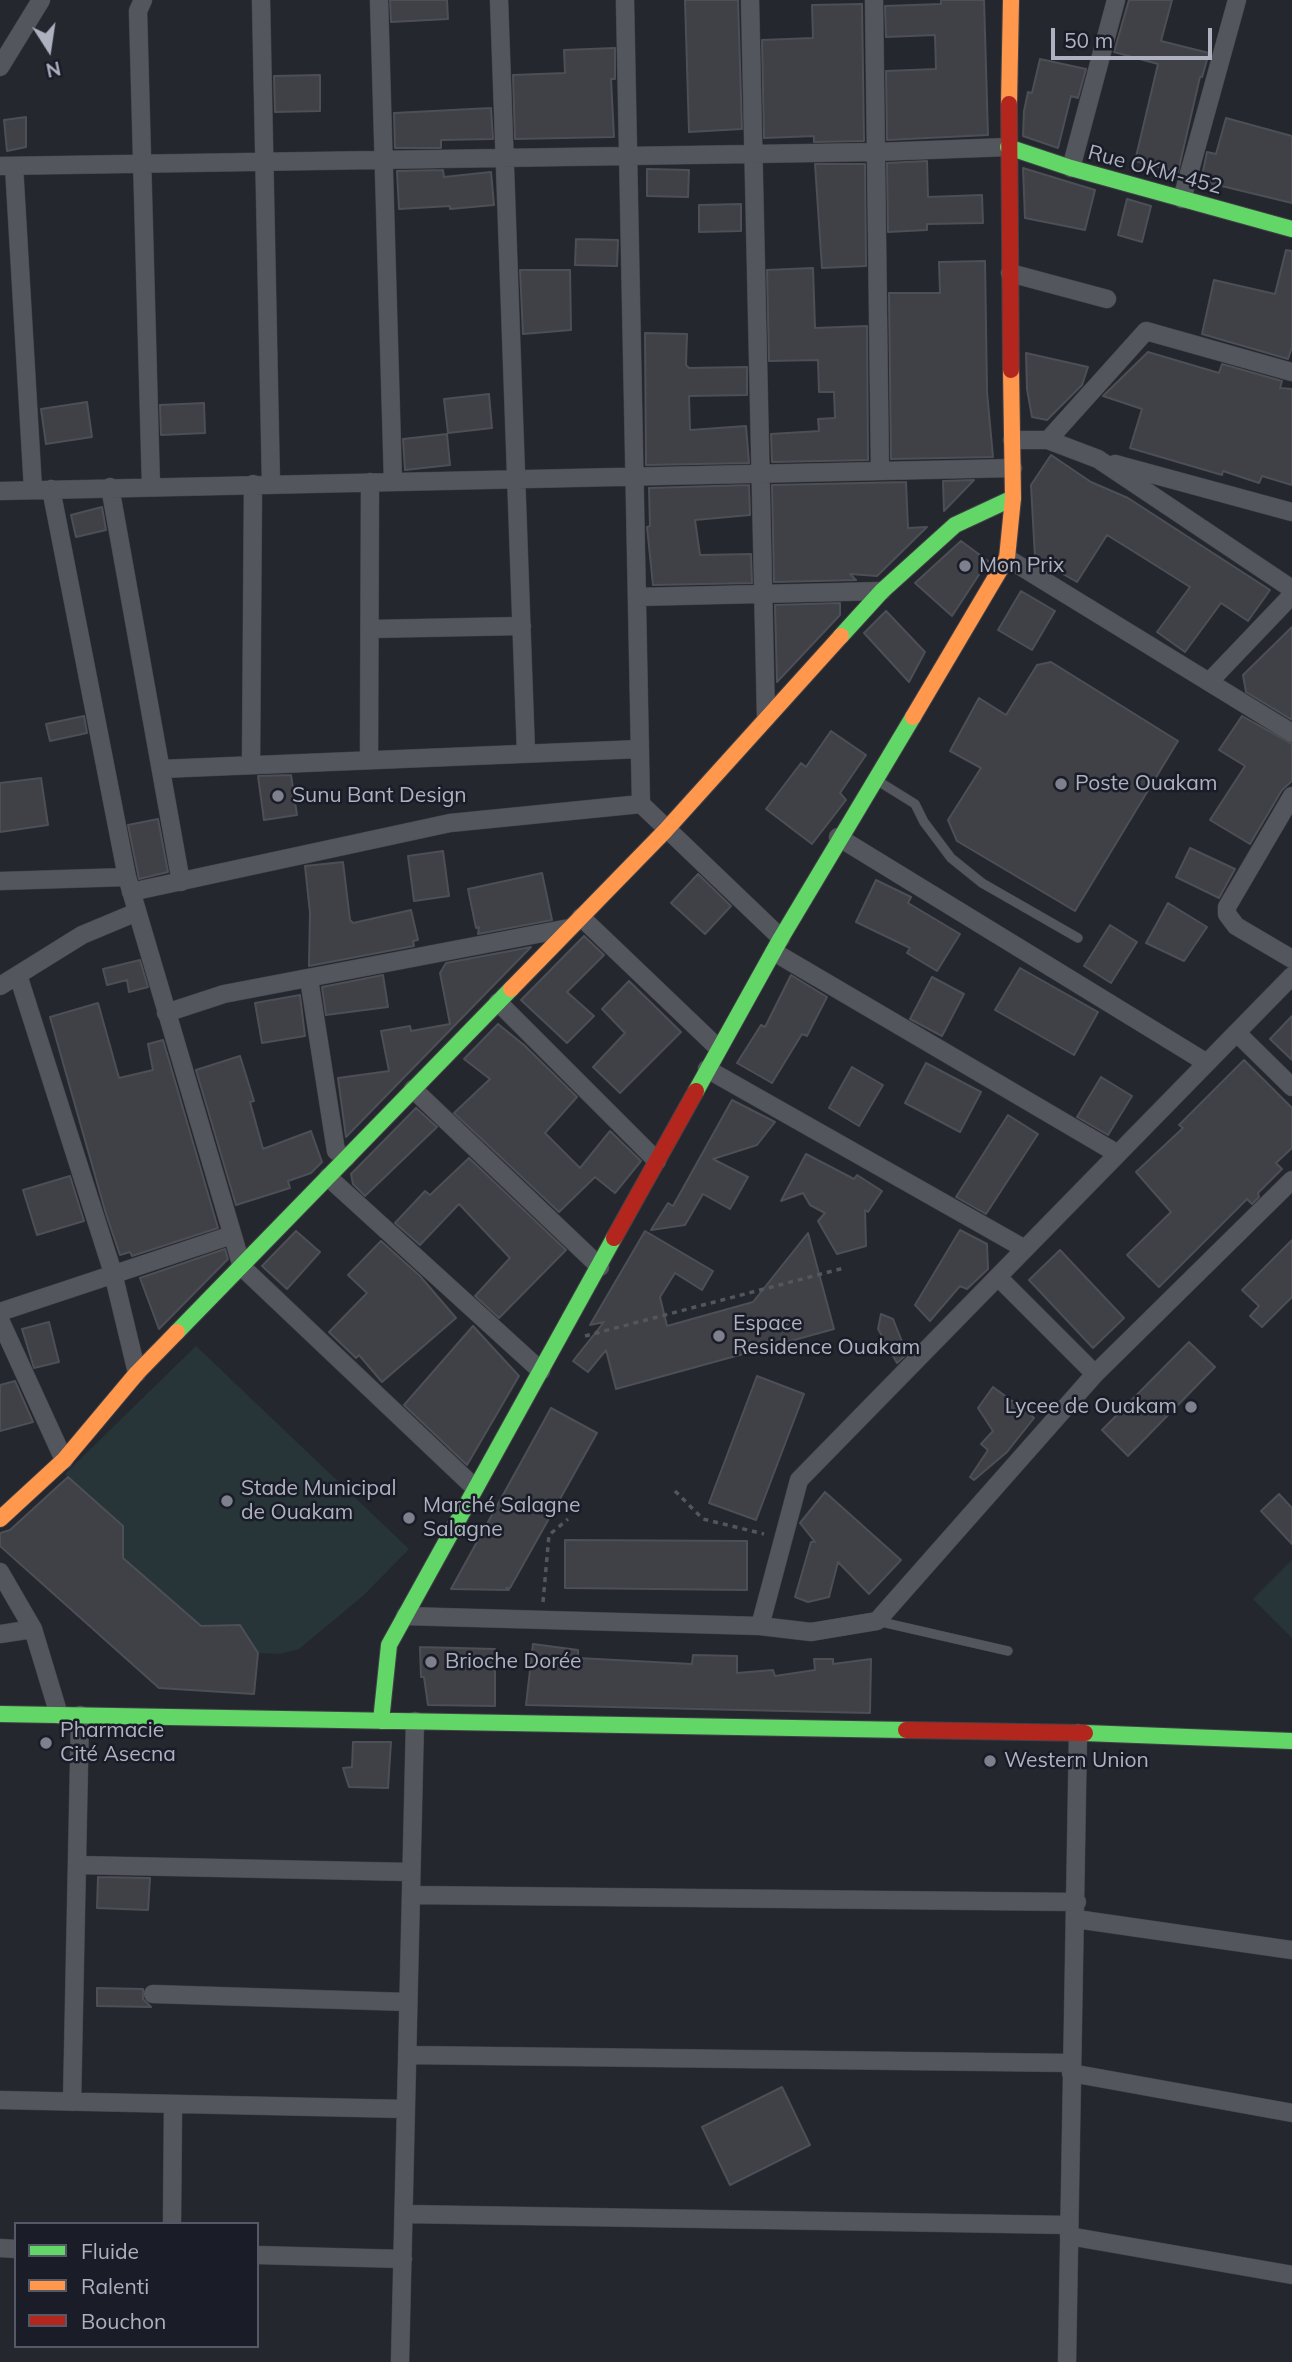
<!DOCTYPE html>
<meta charset="utf-8">
<style>
body{margin:0}
#map{position:relative;width:1292px;height:2362px;overflow:hidden;background:#25272e;font-family:Mulish,sans-serif}
canvas{display:block}
.legend{position:absolute;left:14px;top:2222px;width:245px;height:126px;box-sizing:border-box;background:#1a1d28;border:2px solid #555965;margin:0;padding:9px 12px;list-style:none;font-size:21px;color:#aeb2c0}
.legend li{display:flex;align-items:center;gap:14px;height:35px}
.legend b{width:35px;border:2px solid #555965}
.north{position:absolute;left:14px;top:14px;width:70px;height:70px;-webkit-text-stroke:5px #1a1d28;paint-order:stroke;rotate:168deg;font-size:19px;font-weight:700;line-height:28px;text-align:center;color:#aeb2c0}
.north::after{content:'';display:block;margin:auto;width:24px;height:32px;background:#aeb2c0;clip-path:polygon(50% 0,100% 100%,50% 72%,0 100%)}
.scale{position:absolute;left:1051px;top:28px;width:161px;height:32px;box-sizing:border-box;border:4px solid #aeb2c0;border-top:0;padding-left:9px;font-size:21px;line-height:24px;white-space:nowrap;color:#aeb2c0;-webkit-text-stroke:5px #1a1d28;paint-order:stroke}
</style>
<div id="map">
<canvas width="1292" height="2362"></canvas>
<ul class="legend">
<li><b style="height:9px;background:#63d668"></b>Fluide</li>
<li><b style="height:9px;background:#ff974d"></b>Ralenti</li>
<li><b style="height:9px;background:#b3261e"></b>Bouchon</li>
</ul>
<div class="north">N</div>
<div class="scale">50 m</div>
</div>
<script>
const ctx = document.querySelector('canvas').getContext('2d');
ctx.lineJoin = 'round';
function fill(path, color) { ctx.fillStyle = color; ctx.fill(path, 'evenodd'); }
const toPath = rows => new Path2D(rows.map(r => 'M' + r).join(''));
function strokePath(path, color, width, dash) { ctx.strokeStyle = color; ctx.lineWidth = width; ctx.lineCap = dash ? 'butt' : 'round'; ctx.setLineDash(dash || []); ctx.stroke(path); }
function write(font, color, halo, rows, align = 'center') {
  ctx.font = font + ' Mulish,sans-serif'; ctx.lineWidth = 5; ctx.setLineDash([]); ctx.textBaseline = 'middle'; ctx.strokeStyle = halo; ctx.fillStyle = color; for (const [text, x, y, turn = 0] of rows) {
    ctx.save(); ctx.translate(x, y); ctx.rotate((+turn || 0) * Math.PI / 180); ctx.textAlign = isNaN(turn) ? turn : align; if (halo) ctx.strokeText(text, 0, 0); ctx.fillText(text, 0, 0); ctx.restore();
  }
}
fill(toPath([
 [196,1346,409,1549,364,1595,299,1649,280,1654,258,1653,240,1625,201,1626,123,1558,123,1526,65,1474],
 [1292,1560,1292,1638,1253,1599]
]), '#283538');
const building = toPath([
 [390,0,447,0,448,19,391,22,390,0],
 [685,0,738,0,742,129,689,132,685,0],
 [941,0,984,0,988,135,887,140,886,71,936,69,935,35,886,37,885,6,941,4,941,0],
 [1129,0,1172,0,1161,41,1209,53,1202,77,1200,77,1178,172,1135,161,1158,64,1114,52,1129,0],
 [862,4,864,141,814,142,814,136,764,138,762,40,813,38,812,5,862,4],
 [615,48,615,79,611,79,614,137,515,139,513,75,565,73,564,50,615,48],
 [1040,59,1086,69,1078,98,1071,96,1058,148,1023,136,1024,111,1028,92,1032,93,1040,59],
 [320,75,320,111,275,112,274,76,320,75],
 [491,108,493,139,441,140,441,148,395,148,394,113,491,108],
 [26,117,26,147,7,151,4,120,26,117],
 [1226,118,1292,136,1292,203,1201,181,1207,152,1216,154,1226,118],
 [927,161,928,197,982,195,983,223,927,224,927,230,888,232,887,163,927,161],
 [815,164,865,164,866,266,822,268,815,164],
 [1023,168,1095,190,1085,230,1025,218,1023,168],
 [647,169,689,170,688,197,647,196,647,169],
 [443,170,444,177,491,172,494,205,450,209,450,206,399,209,397,171,443,170],
 [1127,199,1151,206,1142,242,1118,235,1127,199],
 [741,204,741,231,699,232,699,205,741,204],
 [576,239,618,240,617,266,575,265,576,239],
 [1286,250,1292,251,1292,347,1288,359,1202,334,1214,280,1275,294,1286,250],
 [985,261,987,392,993,457,891,459,889,293,940,293,939,262,985,261],
 [813,268,815,328,867,326,868,460,772,462,771,434,819,431,818,419,835,418,834,392,819,392,818,360,769,361,767,270,813,268],
 [520,270,570,270,571,330,523,334,520,270],
 [645,333,687,334,686,365,689,368,747,367,747,395,689,396,690,430,746,426,749,463,646,465,645,333],
 [1148,352,1219,373,1222,364,1282,381,1280,388,1292,389,1292,485,1262,476,1259,483,1223,471,1222,475,1130,448,1142,409,1103,396,1148,352],
 [1026,353,1088,367,1082,385,1047,420,1032,417,1027,389,1026,353],
 [489,394,492,428,448,433,444,399,489,394],
 [87,402,92,437,46,444,41,409,87,402],
 [204,403,205,433,161,435,160,405,204,403],
 [447,434,450,465,405,470,403,439,447,434],
 [1051,455,1091,482,1128,498,1270,590,1248,621,1221,603,1185,652,1157,632,1190,587,1136,553,1107,535,1077,582,1035,558,1031,485,1051,455],
 [974,480,944,511,943,481,974,480],
 [906,482,908,528,927,527,877,576,850,574,856,580,774,582,772,485,906,482],
 [749,485,750,515,695,520,700,555,751,554,752,583,653,585,647,527,650,526,649,488,749,485],
 [102,507,106,530,76,537,71,515,102,507],
 [961,541,988,561,952,616,915,583,961,541],
 [1021,591,1055,611,1032,650,998,630,1021,591],
 [840,603,840,615,777,682,775,605,840,603],
 [886,611,925,652,909,682,864,633,886,611],
 [1292,627,1292,720,1246,692,1243,675,1292,627],
 [1051,662,1178,741,1075,911,957,841,948,820,981,768,950,751,979,698,1006,715,1037,665,1051,662],
 [84,716,87,733,50,741,46,724,84,716],
 [1242,716,1292,744,1292,781,1282,790,1250,844,1210,820,1245,766,1219,750,1242,716],
 [831,731,866,755,840,793,846,800,812,844,766,809,801,763,806,767,831,731],
 [291,775,297,815,264,820,258,776,291,775],
 [41,778,48,825,0,832,0,783,41,778],
 [158,819,168,872,139,879,128,825,158,819],
 [1190,848,1235,869,1219,898,1176,877,1190,848],
 [443,851,449,896,414,901,408,856,443,851],
 [343,862,350,920,353,923,411,910,418,940,413,941,414,946,309,966,310,913,305,866,343,862],
 [542,873,552,920,478,934,479,927,476,928,468,889,542,873],
 [698,874,731,906,705,934,671,903,698,874],
 [876,880,911,897,908,903,960,934,937,971,907,953,910,948,856,922,876,880],
 [1168,903,1207,927,1184,961,1146,943,1168,903],
 [1110,925,1137,942,1111,983,1084,966,1110,925],
 [584,936,604,955,567,992,594,1016,567,1043,521,1000,584,936],
 [531,947,346,1137,338,1078,389,1071,381,1031,410,1026,411,1031,450,1024,440,973,446,963,531,947],
 [140,960,148,987,129,992,127,980,107,985,103,969,140,960],
 [1020,968,1098,1012,1074,1055,995,1010,1020,968],
 [383,975,388,1007,326,1015,322,987,383,975],
 [791,975,827,997,807,1036,802,1034,772,1083,737,1063,761,1025,765,1027,791,975],
 [932,977,964,994,942,1036,910,1019,932,977],
 [629,981,681,1032,620,1093,593,1067,625,1033,602,1009,629,981],
 [300,995,305,1036,262,1043,255,1003,300,995],
 [98,1003,119,1078,153,1070,148,1044,163,1040,218,1228,132,1256,130,1252,120,1255,106,1214,50,1017,98,1003],
 [1292,1016,1292,1060,1270,1039,1292,1016],
 [498,1024,524,1045,577,1097,545,1133,580,1168,610,1131,641,1161,615,1193,595,1177,559,1212,454,1113,490,1079,464,1059,498,1024],
 [240,1056,254,1101,250,1102,263,1149,311,1131,322,1162,311,1173,288,1181,290,1188,236,1205,196,1070,240,1056],
 [1244,1060,1292,1108,1292,1148,1276,1163,1282,1169,1258,1193,1259,1197,1252,1204,1247,1199,1159,1287,1127,1255,1171,1212,1136,1172,1183,1128,1179,1125,1244,1060],
 [926,1063,981,1092,960,1132,905,1103,926,1063],
 [852,1067,883,1085,859,1126,829,1108,852,1067],
 [1101,1077,1132,1096,1108,1135,1077,1117,1101,1077],
 [732,1100,775,1122,757,1145,713,1159,748,1177,730,1209,703,1194,685,1225,651,1230,668,1203,673,1206,732,1100],
 [416,1108,437,1127,365,1196,353,1184,351,1174,416,1108],
 [1008,1115,1038,1134,986,1214,956,1197,1008,1115],
 [806,1154,854,1179,857,1175,882,1191,868,1212,865,1210,866,1246,837,1254,818,1221,825,1213,810,1205,803,1193,781,1201,806,1154],
 [469,1158,566,1250,499,1318,475,1296,510,1258,459,1204,420,1245,395,1223,425,1191,430,1195,469,1158],
 [70,1176,84,1221,37,1235,23,1190,70,1176],
 [960,1230,987,1244,988,1269,967,1289,960,1286,930,1321,915,1305,960,1230],
 [296,1231,320,1252,287,1289,262,1266,296,1231],
 [645,1231,713,1271,702,1290,675,1273,660,1297,667,1326,753,1302,808,1233,834,1329,616,1389,606,1350,588,1372,573,1361,604,1322,590,1325,645,1231],
 [1292,1240,1292,1297,1262,1327,1250,1316,1259,1306,1242,1290,1292,1240],
 [381,1241,420,1276,456,1318,382,1382,359,1355,356,1358,329,1332,367,1293,348,1275,381,1241],
 [225,1249,228,1259,159,1329,140,1278,225,1249],
 [1060,1250,1124,1318,1093,1348,1029,1280,1060,1250],
 [881,1314,893,1319,907,1354,897,1363,888,1347,879,1341,882,1336,878,1329,881,1314],
 [49,1322,59,1362,34,1368,22,1329,49,1322],
 [473,1326,519,1376,467,1465,404,1405,473,1326],
 [1189,1342,1215,1367,1128,1456,1102,1430,1189,1342],
 [757,1376,804,1394,756,1520,709,1503,757,1376],
 [15,1381,33,1422,0,1431,0,1385,15,1381],
 [993,1387,1012,1401,1018,1401,1034,1418,1007,1452,974,1480,970,1477,988,1450,981,1444,993,1431,978,1408,993,1387],
 [551,1408,597,1433,510,1588,506,1588,509,1590,451,1589,551,1408],
 [68,1477,123,1526,123,1558,201,1626,240,1625,258,1653,254,1694,159,1688,0,1546,0,1533,10,1530,68,1477],
 [825,1492,901,1560,869,1594,838,1562,829,1597,808,1602,795,1597,811,1542,815,1542,800,1523,825,1492],
 [1279,1494,1292,1508,1292,1544,1261,1511,1279,1494],
 [565,1540,747,1541,747,1590,565,1588,565,1540],
 [533,1644,578,1650,578,1658,692,1664,693,1655,737,1656,737,1673,773,1670,775,1676,815,1670,814,1659,833,1659,833,1664,871,1659,870,1713,526,1705,533,1644],
 [420,1647,495,1649,495,1706,428,1705,424,1677,421,1677,420,1647],
 [353,1742,391,1742,388,1788,349,1787,343,1768,352,1767,353,1742],
 [98,1877,150,1878,148,1910,97,1908,98,1877],
 [97,1988,143,1989,143,1999,151,2007,97,2006,97,1988],
 [782,2087,810,2145,730,2185,702,2127,782,2087]
]);
fill(building, '#3f4147');
strokePath(building, '#4d4f56', 2);
const lane = toPath([
 [878,781,915,804,924,822,951,858,982,883,1078,938],
 [877,1621,1008,1651]
]);
const street = toPath([
 [143,0,138,11,151,487],
 [261,0,271,484],
 [379,0,393,482],
 [499,0,526,753],
 [625,0,641,804,781,938],
 [750,0,766,718],
 [874,0,880,471],
 [0,67,41,0],
 [0,166,876,152,1008,147],
 [14,166,33,489],
 [1071,168,1116,0],
 [1182,199,1237,0],
 [1010,273,1107,299],
 [1012,440,1048,440,1098,459,1292,589],
 [1048,440,1146,331,1292,372],
 [1115,464,1292,512],
 [110,487,181,882],
 [51,489,127,877,242,1267,474,1487],
 [0,491,1013,468],
 [1007,558,1292,733],
 [637,597,882,591],
 [370,629,522,626],
 [1209,682,1292,595],
 [369,760,370,482],
 [251,765,253,484],
 [161,769,640,749],
 [1292,796,1227,907,1227,914,1236,926,1292,959],
 [838,837,1207,1063],
 [0,881,127,877],
 [131,892,450,823,641,804],
 [581,917,718,1048],
 [774,952,1118,1154],
 [18,975,113,1273,137,1373],
 [309,979,336,1151,346,1158],
 [0,986,82,935,137,912],
 [498,1002,657,1161],
 [166,1013,224,994,569,928],
 [1237,1033,1292,1087],
 [707,1069,1025,1249],
 [413,1089,600,1267],
 [328,1177,541,1371],
 [998,1277,1095,1374],
 [0,1312,232,1235],
 [0,1320,64,1460],
 [0,1572,33,1629,59,1715],
 [405,1616,760,1626,811,1632,877,1621,1095,1374,1292,1180],
 [760,1626,799,1480,1292,976],
 [0,1634,33,1629],
 [77,1865,411,1872],
 [411,1895,1077,1902],
 [1076,1919,1292,1950],
 [153,1994,408,2002],
 [407,2055,1072,2063],
 [1071,2073,1292,2113],
 [0,2100,406,2109],
 [72,2102,80,1715],
 [404,2214,1069,2225],
 [172,2224,173,2104],
 [1069,2236,1292,2275],
 [0,2248,16,2249],
 [257,2255,403,2259],
 [400,2362,415,1721],
 [1067,2362,1078,1733]
]);
const fast = toPath([
 [1008,147,1071,168,1292,229],
 [841,636,882,591,955,525,1013,498],
 [696,1091,781,938,913,717],
 [177,1332,511,989],
 [0,1714,906,1730],
 [381,1721,389,1645,614,1238],
 [1085,1733,1292,1741]
]);
const slow = toPath([
 [1009,104,1011,0],
 [913,717,1007,558,1013,498,1011,370],
 [511,989,665,831,841,636],
 [0,1519,64,1460,137,1373,177,1332]
]);
const jam = toPath([
 [1009,104,1011,370],
 [614,1238,696,1091],
 [906,1730,1085,1733]
]);
strokePath(lane, '#404247', 10);
strokePath(street, '#404247', 19);
strokePath(fast, '#404247', 18);
strokePath(slow, '#404247', 18);
strokePath(jam, '#404247', 18);
strokePath(toPath([
 [585,1336,844,1268],
 [675,1491,703,1519,764,1534],
 [543,1602,549,1535,568,1519]
]), '#53565b', 3.5, [5, 5]);
strokePath(lane, '#54565d', 9);
strokePath(street, '#54565d', 18);
strokePath(fast, '#63d668', 16);
strokePath(slow, '#ff974d', 16);
strokePath(jam, '#b3261e', 16);
for (const [x, y, r, color] of [
 [965,566,7,"#7e818d"],
 [1061,784,7,"#7e818d"],
 [278,796,7,"#7e818d"],
 [719,1336,7,"#7e818d"],
 [1191,1407,7,"#7e818d"],
 [227,1501,7,"#7e818d"],
 [409,1518,7,"#7e818d"],
 [431,1662,7,"#7e818d"],
 [46,1743,7,"#7e818d"],
 [990,1761,7,"#7e818d"]
]) { const dot = new Path2D(); dot.arc(x, y, r, 0, 2 * Math.PI); ctx.fillStyle = color; ctx.fill(dot); strokePath(dot, '#1a1d28', 2.5); }
write('21px', '#aeb2c0', '#1a1d28', [
 ["Rue OKM-452",1155,170,15]
]);
write('21px', '#aeb2c0', '#1a1d28', [
 ["Mon Prix",979,566],
 ["Poste Ouakam",1075,784],
 ["Sunu Bant Design",292,796],
 ["Espace",733,1324],
 ["Residence Ouakam",733,1348],
 ["Lycee de Ouakam",1177,1407,"right"],
 ["Stade Municipal",241,1489],
 ["de Ouakam",241,1513],
 ["Marché Salagne",423,1506],
 ["Salagne",423,1530],
 ["Brioche Dorée",445,1662],
 ["Pharmacie",60,1731],
 ["Cité Asecna",60,1755],
 ["Western Union",1004,1761]
], 'left');
</script>
